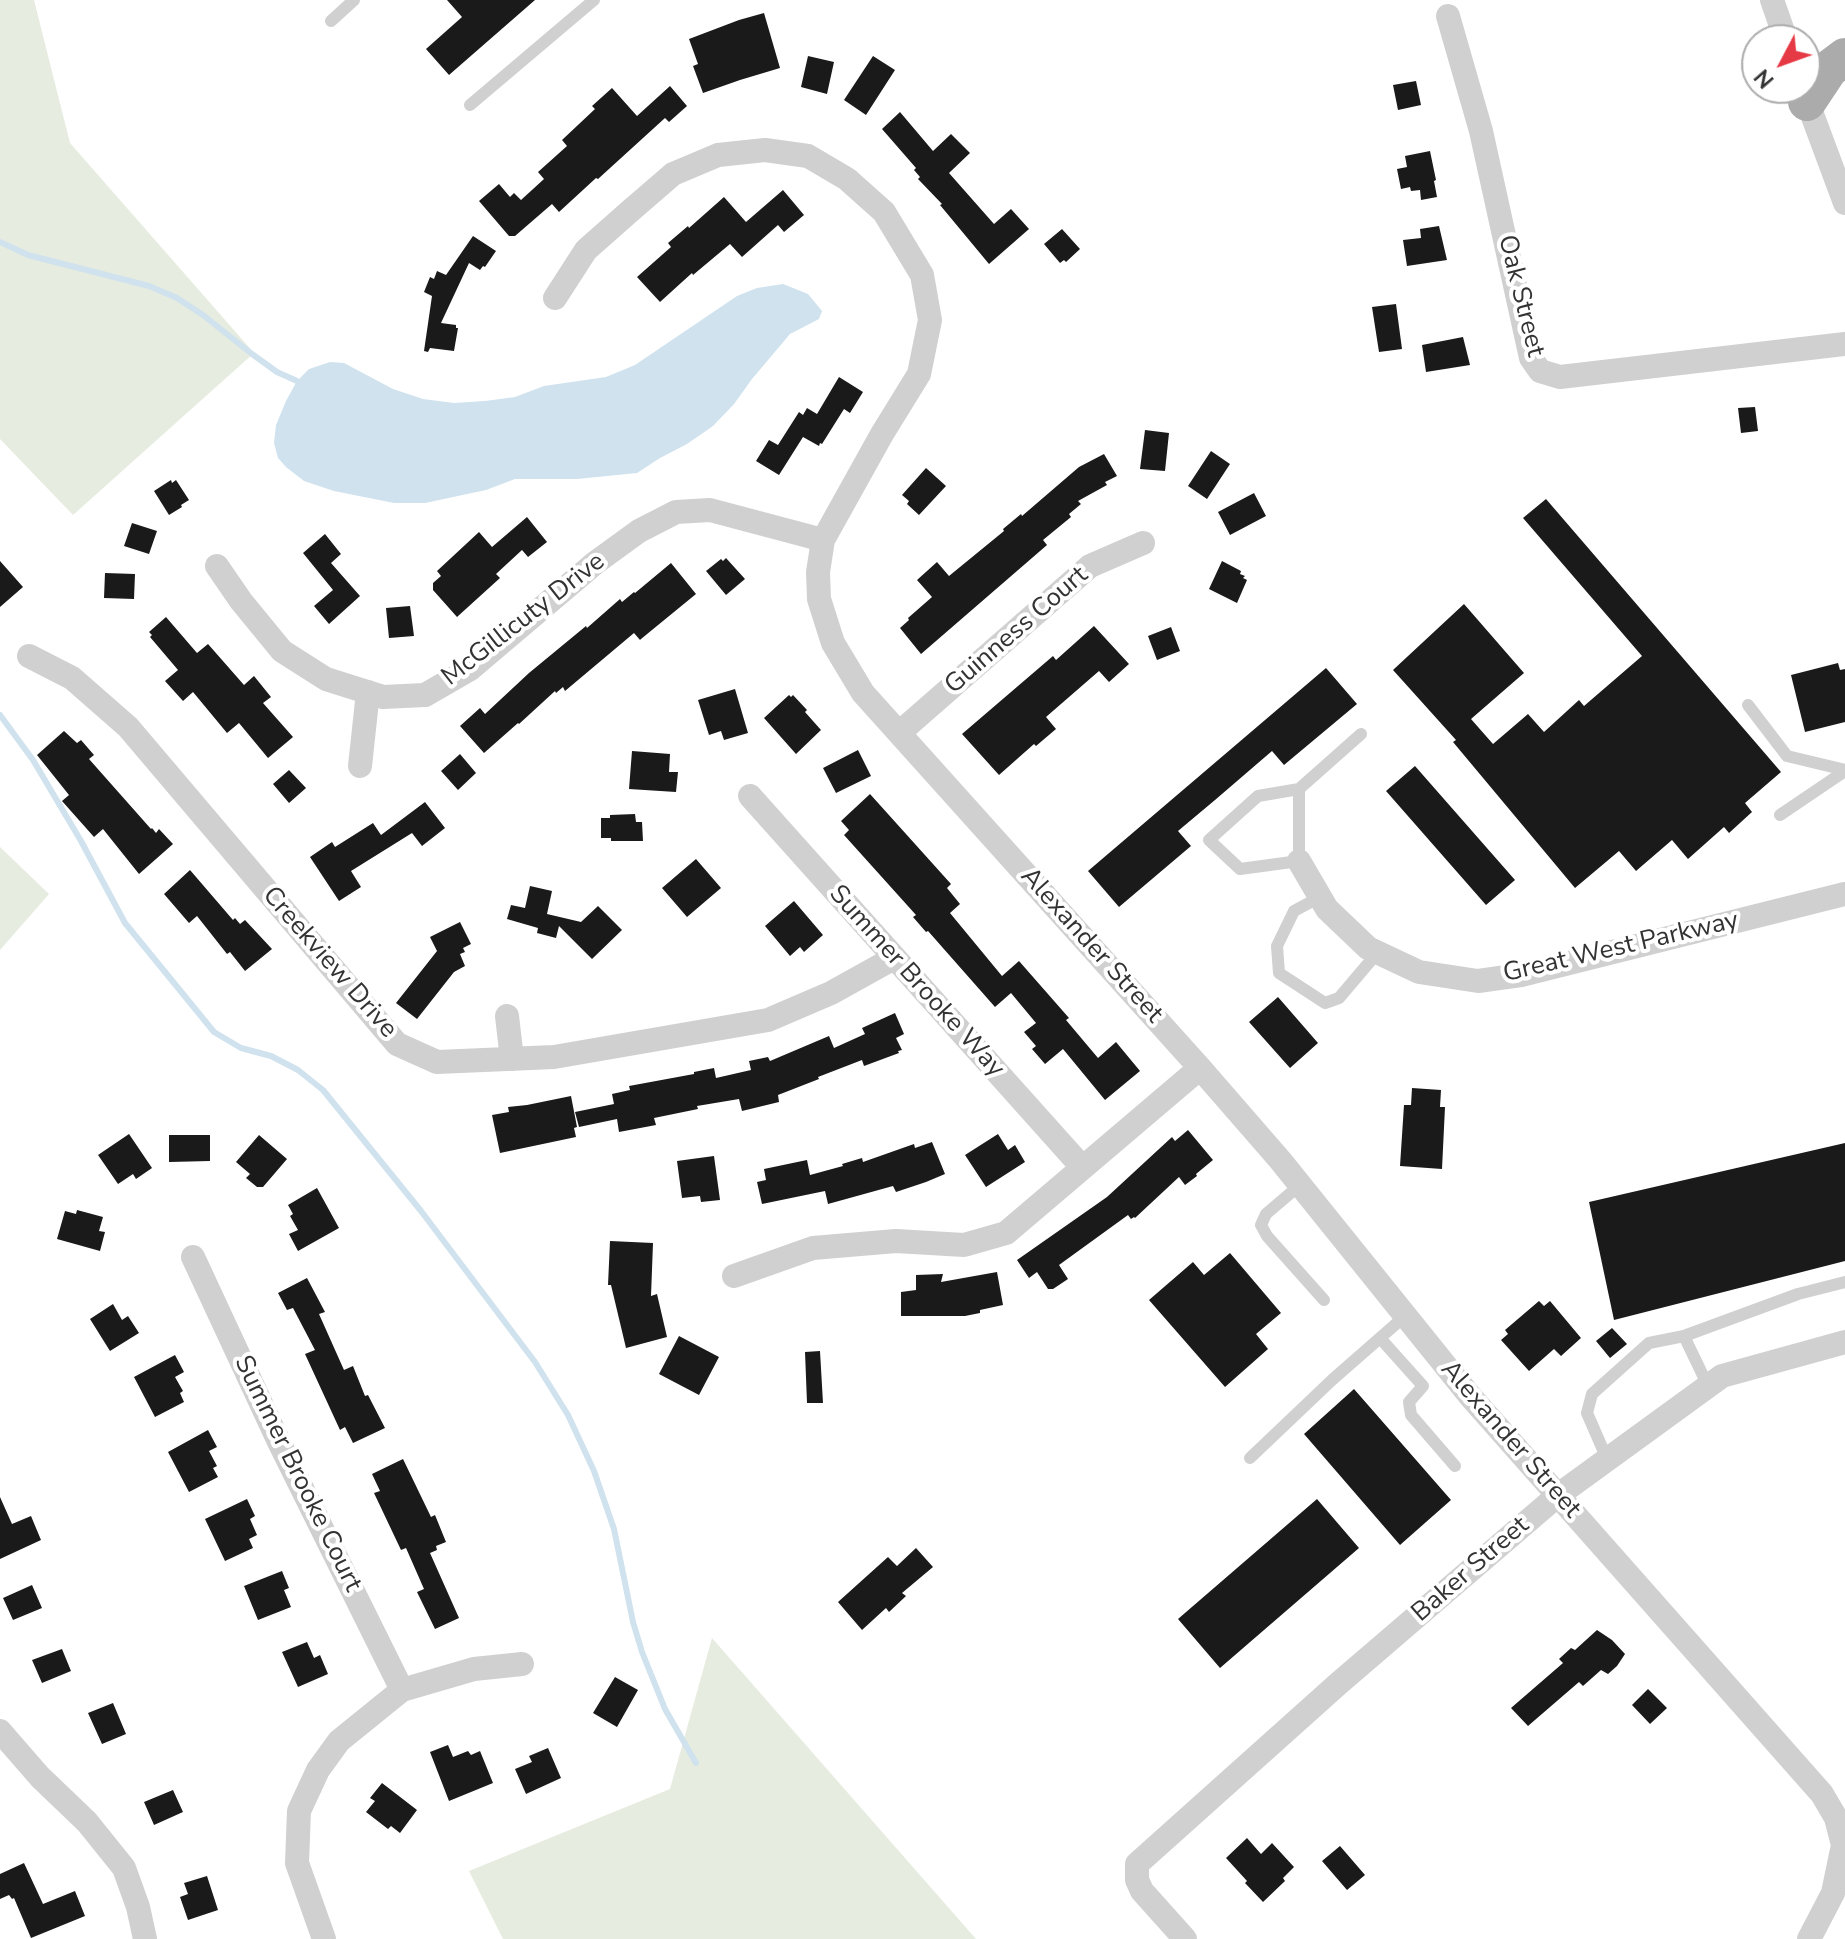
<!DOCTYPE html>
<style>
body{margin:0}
#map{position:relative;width:1845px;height:1939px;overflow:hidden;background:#fff;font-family:"Nunito Sans",sans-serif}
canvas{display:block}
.north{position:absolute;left:1741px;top:24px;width:80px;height:80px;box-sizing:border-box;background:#fff;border:2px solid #adadad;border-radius:50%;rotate:229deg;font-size:22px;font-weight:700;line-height:32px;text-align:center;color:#333}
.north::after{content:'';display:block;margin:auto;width:28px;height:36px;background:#e63946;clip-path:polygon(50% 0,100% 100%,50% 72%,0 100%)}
</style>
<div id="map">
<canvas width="1845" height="1939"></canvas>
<div class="north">N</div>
</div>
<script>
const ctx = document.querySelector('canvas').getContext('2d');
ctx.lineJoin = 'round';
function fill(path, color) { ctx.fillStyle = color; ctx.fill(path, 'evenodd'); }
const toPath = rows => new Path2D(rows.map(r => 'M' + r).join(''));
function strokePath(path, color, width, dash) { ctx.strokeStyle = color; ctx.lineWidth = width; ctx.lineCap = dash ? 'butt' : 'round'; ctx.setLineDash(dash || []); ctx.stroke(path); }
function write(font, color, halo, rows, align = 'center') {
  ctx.font = font + ' "Nunito Sans",sans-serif'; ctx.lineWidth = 8; ctx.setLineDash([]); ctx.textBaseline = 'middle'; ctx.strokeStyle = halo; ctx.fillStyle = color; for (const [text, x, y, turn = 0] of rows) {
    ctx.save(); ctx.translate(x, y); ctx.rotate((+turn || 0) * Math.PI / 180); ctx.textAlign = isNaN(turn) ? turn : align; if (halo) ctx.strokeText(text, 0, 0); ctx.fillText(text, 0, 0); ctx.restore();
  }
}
fill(toPath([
 [0,0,34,0,70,143,254,353,73,515,0,439],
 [0,847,49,894,0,950],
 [712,1638,976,1939,503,1939,469,1871,670,1789]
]), '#e6ecdf');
fill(toPath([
 [783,284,808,294,822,311,819,319,790,334,752,379,734,404,713,426,687,444,660,458,637,473,577,479,515,479,486,490,425,503,394,503,334,491,304,481,286,467,278,458,274,443,276,425,286,401,297,381,309,369,330,362,344,363,393,389,423,399,454,403,485,401,515,397,544,386,606,377,635,365,737,296,757,288]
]), '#cfe2ee');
strokePath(toPath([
 [0,242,28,255,149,286,177,298,203,315,252,354,277,372,297,381],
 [0,715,33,760,81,841,125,923,214,1032,241,1048,271,1056,298,1070,323,1090,421,1211,535,1362,568,1415,594,1471,614,1529,633,1622,642,1652,665,1709,696,1763]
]), '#cfe2ee', 6);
fill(toPath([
 [447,0,535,0,449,75,426,49,462,17],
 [764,13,780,68,740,80,703,93,693,66,698,64,689,39,739,20],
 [808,56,834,62,827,94,801,87],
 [873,56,895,70,866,115,844,100],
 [1416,81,1421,105,1398,110,1393,85],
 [670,86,687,106,669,122,665,118,598,179,596,178,559,212,552,204,515,236,509,236,479,201,499,184,510,197,514,193,521,200,544,179,538,172,567,146,562,140,595,109,592,106,612,88,637,116],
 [900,112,933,151,951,134,970,153,949,173,994,224,1011,209,1029,229,989,264,940,205,942,204,918,179,920,177,914,170,916,168,882,129],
 [1430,151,1436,180,1434,181,1437,197,1421,200,1420,190,1411,191,1410,187,1401,189,1397,169,1407,167,1405,156],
 [783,190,804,215,784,232,778,225,742,257,730,244,693,275,692,273,660,302,637,277,671,247,668,243,688,226,689,228,724,197,746,222],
 [1439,226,1447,260,1407,266,1403,240,1421,238,1420,229],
 [1062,229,1080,249,1066,262,1064,260,1060,263,1044,244],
 [473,236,496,251,485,267,483,266,480,270,469,263,441,323,456,325,456,328,458,328,454,351,430,348,428,352,424,351,432,296,424,292,430,277,434,279,437,271,446,275],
 [1396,304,1402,349,1379,352,1372,307],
 [1463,337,1470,365,1426,372,1422,345],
 [839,377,863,392,850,413,844,409,822,444,820,443,819,446,803,437,779,475,756,461,769,440,778,445,799,412,803,415,807,408,817,414],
 [1755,407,1758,431,1741,433,1738,408],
 [1145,430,1169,433,1165,471,1140,469],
 [1211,451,1230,464,1207,499,1188,486],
 [1104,454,1117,476,1105,482,1107,485,1078,501,1081,504,1069,514,1071,517,1043,540,1047,545,921,654,900,628,909,620,908,618,932,597,917,580,937,562,949,576,1004,531,1003,529,1021,514,1022,516,1079,467],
 [926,468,946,486,919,515,907,504,909,501,902,495],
 [171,480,172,483,176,480,189,500,181,505,182,507,169,515,154,491],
 [1254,493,1266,516,1230,535,1218,512],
 [1546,499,1781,772,1745,803,1752,812,1729,833,1724,827,1688,859,1672,840,1636,871,1619,851,1575,888,1453,742,1456,740,1393,670,1464,604,1524,673,1471,719,1493,744,1528,714,1544,732,1579,700,1584,706,1642,656,1523,518],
 [527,517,547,542,528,557,522,550,496,574,500,578,457,617,433,590,433,583,441,576,437,571,479,532,492,547],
 [132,523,157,531,149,554,124,546],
 [325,534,341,554,331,563,360,596,329,624,314,606,333,590,303,553],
 [726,558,745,579,726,595,706,571,721,559,723,561],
 [0,561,23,587,0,607],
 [1222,561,1241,571,1240,574,1245,576,1243,578,1247,580,1237,603,1209,589],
 [671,563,696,594,641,639,640,640,634,633,565,691,563,687,556,693,555,691,519,724,518,723,484,753,460,726,480,708,485,714,529,673,586,626,587,628,620,599,622,602,634,592,635,593],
 [105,573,135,574,134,599,104,598],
 [410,606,414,636,389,638,386,608],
 [166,617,197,653,208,644,244,685,254,676,271,697,263,703,293,737,268,758,239,723,227,733,193,692,183,701,165,681,178,670,150,637,152,635,149,632],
 [1094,626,1129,664,1109,682,1099,671,1046,717,1056,729,1036,746,1034,744,999,775,962,734,1053,656,1056,660],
 [1171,627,1180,651,1157,660,1148,636],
 [1838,663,1840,670,1845,669,1845,722,1805,732,1791,675],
 [1326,668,1357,704,1284,765,1272,751,1215,800,1178,831,1191,846,1119,907,1088,871],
 [735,689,748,733,724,740,721,731,709,735,698,700],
 [789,695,791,697,793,695,807,710,805,712,821,730,796,754,764,718],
 [64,731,77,743,81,740,94,755,89,759,151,829,152,828,156,833,159,829,173,844,139,874,103,829,94,837,62,801,69,795,37,755],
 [858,750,871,776,836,793,823,768],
 [632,751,670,754,669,772,678,772,676,792,629,789],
 [460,754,476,773,458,790,441,771],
 [1415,766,1515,880,1486,905,1386,791],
 [289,770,306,788,289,803,273,784],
 [870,794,951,884,947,888,960,904,950,913,1002,976,1019,961,1069,1018,1066,1020,1098,1058,1116,1042,1140,1071,1105,1100,1063,1049,1045,1064,1032,1049,1036,1046,1024,1032,1036,1023,1011,993,995,1007,928,931,926,932,913,917,916,915,844,835,849,830,841,821],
 [425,802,445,828,422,846,412,833,351,871,361,887,339,901,310,857,332,842,335,847,373,823,381,835],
 [635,814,636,822,642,822,643,841,611,841,611,838,601,838,601,818,610,818,610,815],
 [696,859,721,888,687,917,662,888],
 [190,870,233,920,235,918,240,924,245,920,272,949,245,971,230,952,227,954,197,916,189,923,164,894],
 [530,886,552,891,547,914,581,922,598,906,622,930,592,959,559,926,556,938,537,933,538,928,507,919,511,905,525,908],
 [794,901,823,935,804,952,800,947,790,956,765,926],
 [460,922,471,944,463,948,465,952,460,954,465,966,454,972,417,1019,396,1003,437,951,430,937],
 [1278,997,1318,1043,1290,1068,1249,1022],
 [895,1013,904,1034,896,1038,902,1050,898,1051,899,1053,864,1066,862,1060,818,1077,819,1079,778,1095,779,1102,742,1111,739,1099,697,1106,698,1109,654,1118,656,1125,619,1132,617,1119,579,1127,575,1112,614,1104,612,1094,630,1090,629,1086,694,1074,694,1072,714,1068,716,1078,751,1070,749,1061,768,1057,770,1061,829,1036,834,1048,865,1034,862,1028],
 [1412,1088,1441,1090,1440,1107,1445,1107,1442,1169,1400,1166,1404,1105,1411,1105],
 [571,1096,577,1127,574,1128,576,1137,500,1153,492,1115,509,1112,508,1107,527,1105],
 [1188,1130,1213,1160,1196,1174,1197,1176,1185,1185,1179,1177,1135,1218,1134,1217,1131,1219,1128,1215,1059,1265,1068,1279,1053,1289,1048,1289,1037,1272,1029,1278,1017,1260,1107,1197,1172,1137,1175,1141],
 [129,1134,152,1168,136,1179,133,1174,118,1184,98,1155],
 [998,1134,1008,1150,1015,1145,1025,1162,986,1187,965,1155],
 [169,1135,210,1135,210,1161,169,1162],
 [259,1135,287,1159,263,1187,257,1187,246,1178,250,1174,236,1162],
 [932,1142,945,1174,926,1182,896,1192,893,1186,828,1204,825,1191,762,1204,757,1182,766,1180,764,1169,807,1160,810,1175,843,1166,842,1164,862,1158,863,1162,914,1144,915,1148],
 [1845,1143,1845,1261,1614,1320,1589,1202],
 [714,1156,720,1200,701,1202,700,1196,682,1198,677,1161],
 [317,1188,339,1228,298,1251,289,1234,298,1230,290,1216,293,1214,288,1205],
 [77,1210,103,1217,99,1231,105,1232,100,1251,57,1239,65,1211,76,1214],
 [610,1241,653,1243,651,1296,657,1294,667,1337,626,1348,611,1285,608,1285],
 [1230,1253,1281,1313,1256,1334,1268,1349,1225,1387,1149,1300,1193,1262,1204,1275],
 [997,1272,1003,1305,980,1310,980,1313,965,1316,901,1316,901,1292,916,1290,916,1275,943,1274,941,1282],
 [307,1278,325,1312,319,1314,344,1370,353,1366,365,1396,368,1395,385,1428,353,1443,345,1427,340,1430,305,1354,315,1350,293,1308,287,1310,278,1293],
 [1539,1301,1544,1306,1550,1301,1581,1338,1561,1356,1554,1349,1529,1371,1501,1340,1508,1334,1505,1330],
 [113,1304,122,1320,128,1316,139,1333,110,1351,90,1319],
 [1612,1328,1627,1344,1610,1358,1596,1341],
 [679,1336,719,1357,699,1395,659,1374],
 [820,1351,823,1403,807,1403,805,1352],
 [175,1355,184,1372,175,1377,183,1391,180,1393,184,1402,155,1417,134,1377],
 [1354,1389,1451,1500,1400,1545,1304,1434],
 [208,1430,217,1447,209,1451,217,1466,213,1468,218,1477,189,1492,168,1452],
 [403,1459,431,1517,435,1515,446,1542,436,1546,437,1550,430,1553,459,1618,435,1629,417,1592,424,1589,406,1548,401,1550,374,1493,380,1491,372,1474],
 [0,1497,12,1524,31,1516,41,1540,0,1559],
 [247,1499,255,1516,250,1519,257,1535,249,1539,253,1548,225,1561,205,1519],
 [1317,1499,1359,1548,1220,1668,1178,1619],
 [916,1548,933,1567,902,1593,906,1596,889,1612,886,1608,862,1630,838,1602,888,1557,897,1566],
 [282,1571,289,1588,284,1590,291,1607,258,1620,244,1586],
 [32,1585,42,1608,13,1620,3,1598],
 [1597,1630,1612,1640,1625,1654,1617,1666,1608,1674,1601,1670,1583,1686,1579,1682,1528,1726,1511,1708,1563,1663,1559,1659,1571,1648,1575,1650],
 [307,1642,314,1658,320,1655,328,1674,298,1687,282,1652],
 [62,1649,71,1671,42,1683,32,1660],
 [615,1677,638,1690,617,1727,593,1713],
 [1648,1689,1667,1708,1650,1724,1632,1705],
 [113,1703,126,1734,102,1744,88,1713],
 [448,1745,453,1757,468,1751,471,1755,480,1751,493,1783,449,1801,430,1752],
 [548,1748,561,1778,526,1794,515,1769,532,1762,529,1756],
 [382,1783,417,1810,400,1833,391,1826,388,1829,366,1812,375,1801,370,1798],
 [173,1790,183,1812,154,1825,144,1802],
 [1247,1838,1261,1854,1272,1843,1294,1867,1283,1878,1285,1881,1263,1902,1245,1883,1247,1881,1226,1858],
 [1340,1846,1365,1875,1347,1890,1322,1861],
 [24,1863,43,1904,75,1891,85,1916,31,1938,14,1898,12,1899,9,1895,0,1899,0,1874],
 [207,1876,218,1910,188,1920,180,1897,188,1894,184,1883]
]), '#1a1a1a');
strokePath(toPath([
 [331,21,354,0],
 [470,105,594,0],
 [1748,705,1787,756,1845,770],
 [1299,789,1258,796,1209,840,1240,869,1299,861,1299,789,1361,734],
 [1780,815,1845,771],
 [1320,897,1294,911,1277,946,1279,973,1325,1003,1339,998,1378,952],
 [1300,1185,1266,1214,1261,1225,1267,1236,1324,1300],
 [1380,1338,1423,1386,1409,1402,1411,1415,1455,1466],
 [1708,1386,1684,1336,1798,1294,1845,1282],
 [1250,1458,1332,1380,1405,1316],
 [1607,1459,1587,1413,1592,1394,1649,1343,1684,1336]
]), '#d0d0d0', 12);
strokePath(toPath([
 [1772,0,1786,40],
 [1448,16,1481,131,1531,358,1540,371,1560,377,1845,344],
 [1803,90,1845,203],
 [555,298,586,250,629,212,673,174,718,155,765,150,808,156,847,179,884,212,922,275,930,320,919,374,882,434,823,540,818,572,819,599,833,643,863,693,1200,1068,1280,1160,1470,1396,1822,1794,1836,1818,1843,1845,1833,1893,1809,1939],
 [217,566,241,601,282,651,326,679,383,697,425,695,470,669,595,563,639,531,676,512,710,510,823,540],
 [29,656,72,678,128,727,397,1044,437,1062,554,1057,768,1020,831,993,894,958],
 [899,733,1090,566,1143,543],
 [360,766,368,692],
 [750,796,1082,1167],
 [1299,861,1327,909,1368,948,1419,972,1478,981,1521,975,1845,894],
 [507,1016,512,1059],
 [193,1257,279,1442,402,1690],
 [734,1276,813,1248,896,1241,964,1245,1006,1233,1200,1068],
 [0,1731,40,1777,87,1822,124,1868,138,1907,145,1939],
 [324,1939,297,1863,299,1811,318,1770,339,1741,402,1690,474,1669,522,1664],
 [1185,1939,1142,1891,1137,1880,1137,1864,1338,1684,1557,1496,1722,1376,1845,1342]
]), '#d0d0d0', 24);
strokePath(toPath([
 [1807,102,1829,69,1845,57]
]), '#ababab', 38);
write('26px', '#333', '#fff', [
 ["Oak Street",1520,296,76],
 ["McGillicuty Drive",524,620,-38],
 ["Guinness Court",1017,631,-41],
 ["Alexander Street",1091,946,48],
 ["Great West Parkway",1621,948,-13],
 ["Creekview Drive",329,963,49],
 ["Summer Brooke Way",916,982,48],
 ["Alexander Street",1510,1440,49],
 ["Summer Brooke Court",297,1474,64],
 ["Baker Street",1471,1570,-41]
]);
</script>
